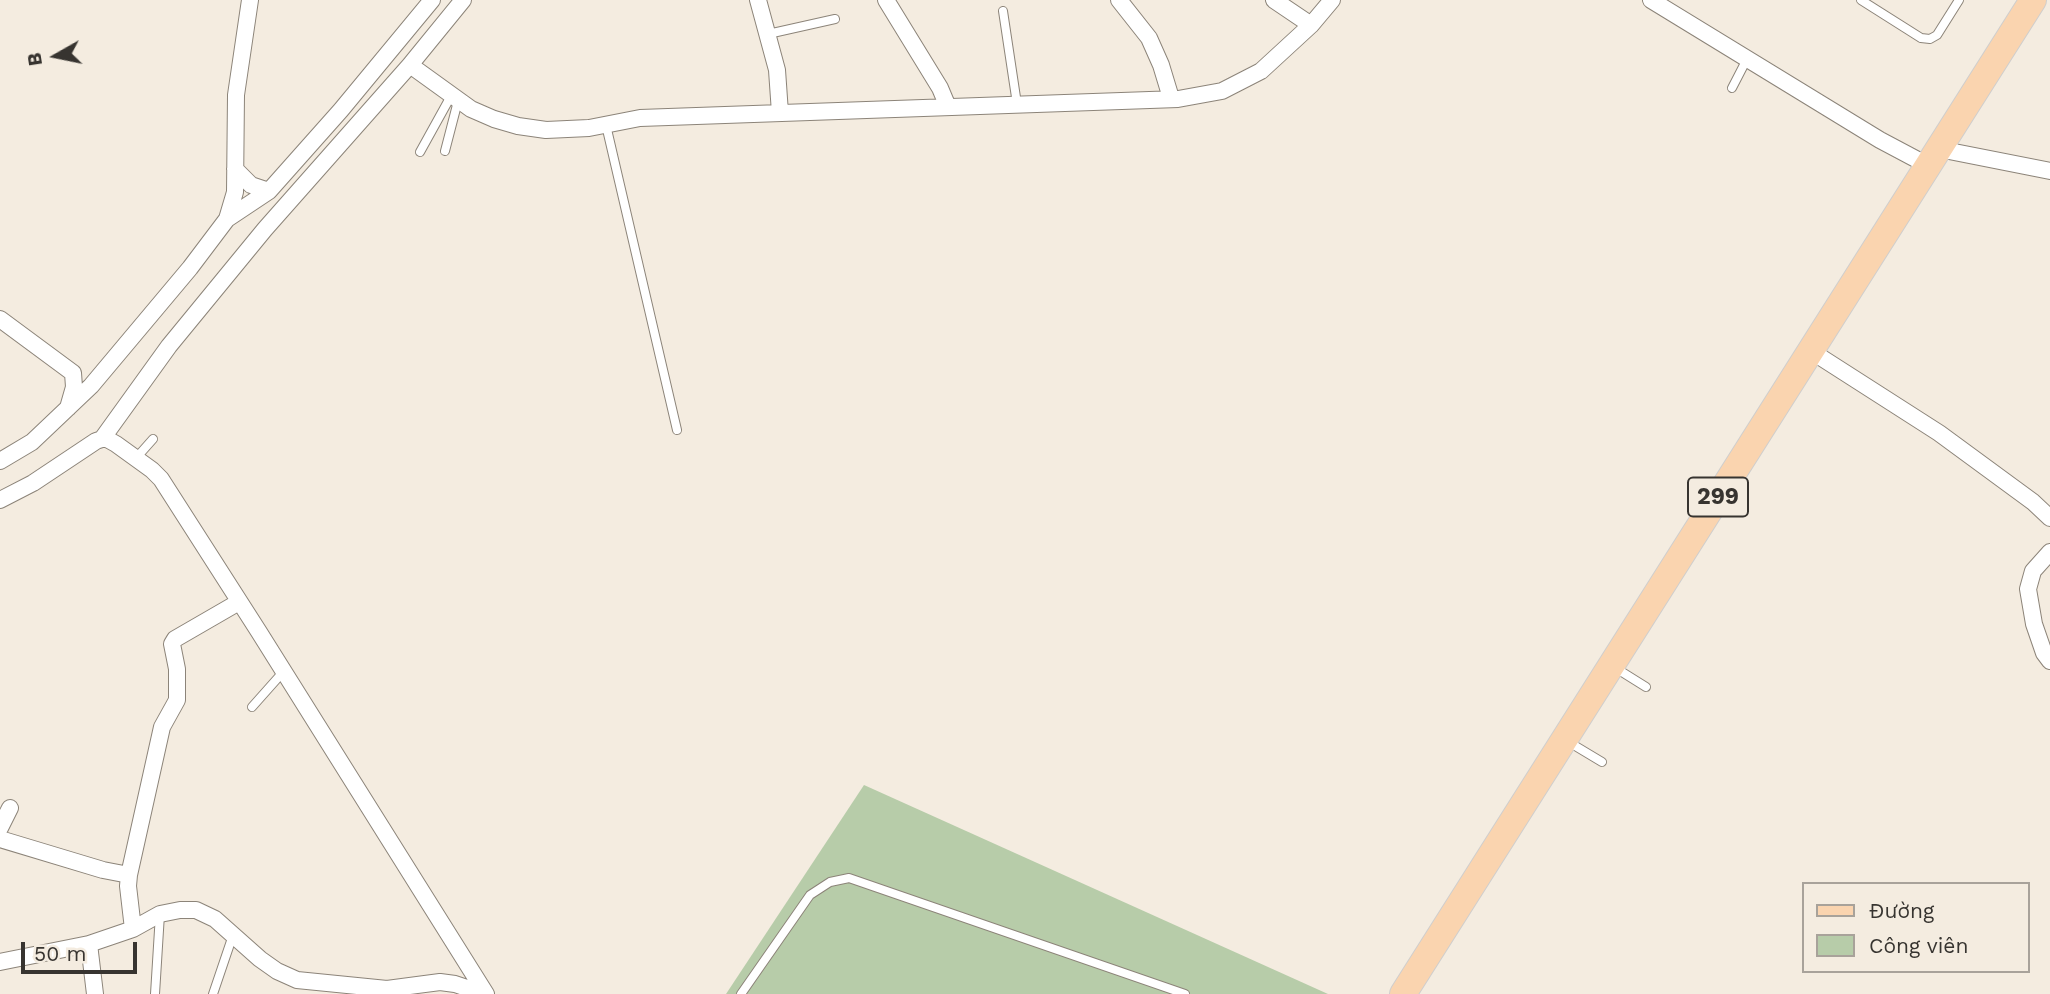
<!DOCTYPE html>
<meta charset="utf-8">
<style>
body{margin:0}
#map{position:relative;width:2050px;height:994px;overflow:hidden;background:#f4ece0;font-family:"Work Sans",sans-serif}
canvas{display:block}
.legend{position:absolute;left:1802px;top:882px;width:228px;height:91px;box-sizing:border-box;background:#f4ece0;border:2px solid #a8a29a;margin:0;padding:9px 12px;list-style:none;font-size:21px;color:#373430}
.legend li{display:flex;align-items:center;gap:14px;height:35px}
.legend b{width:35px;border:2px solid #a8a29a}
.north{position:absolute;left:21px;top:21px;width:70px;height:70px;-webkit-text-stroke:5px #f4ece0;paint-order:stroke;rotate:261deg;font-size:19px;font-weight:700;line-height:28px;text-align:center;color:#373430}
.north::after{content:'';display:block;margin:auto;width:24px;height:32px;background:#373430;clip-path:polygon(50% 0,100% 100%,50% 72%,0 100%)}
.scale{position:absolute;left:21px;top:942px;width:116px;height:32px;box-sizing:border-box;border:4px solid #373430;border-top:0;padding-left:9px;font-size:21px;line-height:24px;white-space:nowrap;color:#373430;-webkit-text-stroke:5px #f4ece0;paint-order:stroke}
</style>
<div id="map">
<canvas width="2050" height="994"></canvas>
<ul class="legend">
<li><b style="height:9px;background:#fad4af"></b>Đường</li>
<li><b style="height:19px;background:#b7cca9"></b>Công viên</li>
</ul>
<div class="north">B</div>
<div class="scale">50 m</div>
</div>
<script>
const ctx = document.querySelector('canvas').getContext('2d');
ctx.lineJoin = 'round';
function fill(path, color) { ctx.fillStyle = color; ctx.fill(path, 'evenodd'); }
const toPath = rows => new Path2D(rows.map(r => 'M' + r).join(''));
function strokePath(path, color, width, dash) { ctx.strokeStyle = color; ctx.lineWidth = width; ctx.lineCap = dash ? 'butt' : 'round'; ctx.setLineDash(dash || []); ctx.stroke(path); }
function write(font, color, halo, rows, align = 'center') {
  ctx.font = font + ' "Work Sans",sans-serif'; ctx.lineWidth = 5; ctx.setLineDash([]); ctx.textBaseline = 'middle'; ctx.strokeStyle = halo; ctx.fillStyle = color; for (const [text, x, y, turn = 0] of rows) {
    ctx.save(); ctx.translate(x, y); ctx.rotate((+turn || 0) * Math.PI / 180); ctx.textAlign = isNaN(turn) ? turn : align; if (halo) ctx.strokeText(text, 0, 0); ctx.fillText(text, 0, 0); ctx.restore();
  }
}
fill(toPath([
 [864,785,1328,994,726,994]
]), '#b7cca9');
const service = toPath([
 [1861,0,1921,38,1930,39,1937,35,1959,0],
 [1003,11,1017,104],
 [768,34,835,19],
 [1732,88,1747,59],
 [606,125,677,430],
 [445,151,458,101],
 [420,152,451,96],
 [137,457,153,439],
 [1614,667,1646,687],
 [252,707,284,671],
 [1567,741,1602,762],
 [155,994,160,914],
 [213,994,233,935],
 [741,994,810,895,830,882,849,878,1185,994]
]);
const minor = toPath([
 [758,0,777,70,780,113],
 [886,0,940,88,948,107],
 [1119,0,1149,38,1161,65,1171,98],
 [1274,0,1311,25],
 [1651,0,1880,140,1929,166],
 [410,65,471,109,494,119,518,126,546,130,589,128,640,118,1178,99,1222,91,1261,71,1311,25,1332,0],
 [1939,149,2050,171],
 [235,169,251,185,269,191],
 [227,219,269,191,341,110,432,0],
 [0,319,73,373,74,387,68,408],
 [1811,351,1939,433,2033,502,2050,518],
 [102,439,169,346,265,229,410,65,463,0],
 [0,461,32,442,91,386,190,268,227,219,235,192,236,95,250,0],
 [0,500,33,483,96,441,102,439,107,439,116,444,152,470,161,479,259,632,486,994],
 [2050,552,2033,571,2028,589,2034,624,2044,653,2050,661],
 [0,828,10,808],
 [0,839,103,870,129,875],
 [133,929,128,886,129,875,162,727,177,700,177,669,172,644,175,639,239,602],
 [89,944,95,994],
 [0,962,89,944,133,929,160,914,180,910,196,910,215,919,260,959,277,971,297,980,387,989,440,982,455,984,485,994]
]);
const primary = toPath([
 [1403,994,2033,0]
]);
strokePath(service, '#8c8479', 10);
strokePath(minor, '#8c8479', 18);
strokePath(primary, '#cfcecd', 28);
strokePath(service, '#fff', 8);
strokePath(minor, '#fff', 16);
strokePath(primary, '#fad4af', 26);
for (const [x, y, w] of [
 [1718,497,60]
]) { const box = new Path2D(); box.roundRect(x - w / 2, y - 19.5, w, 39, 5); ctx.fillStyle = '#f4ece0'; ctx.fill(box); strokePath(box, '#373430', 2); }
write('bold 23px', '#373430', null, [
 ["299",1718,497]
]);
</script>
